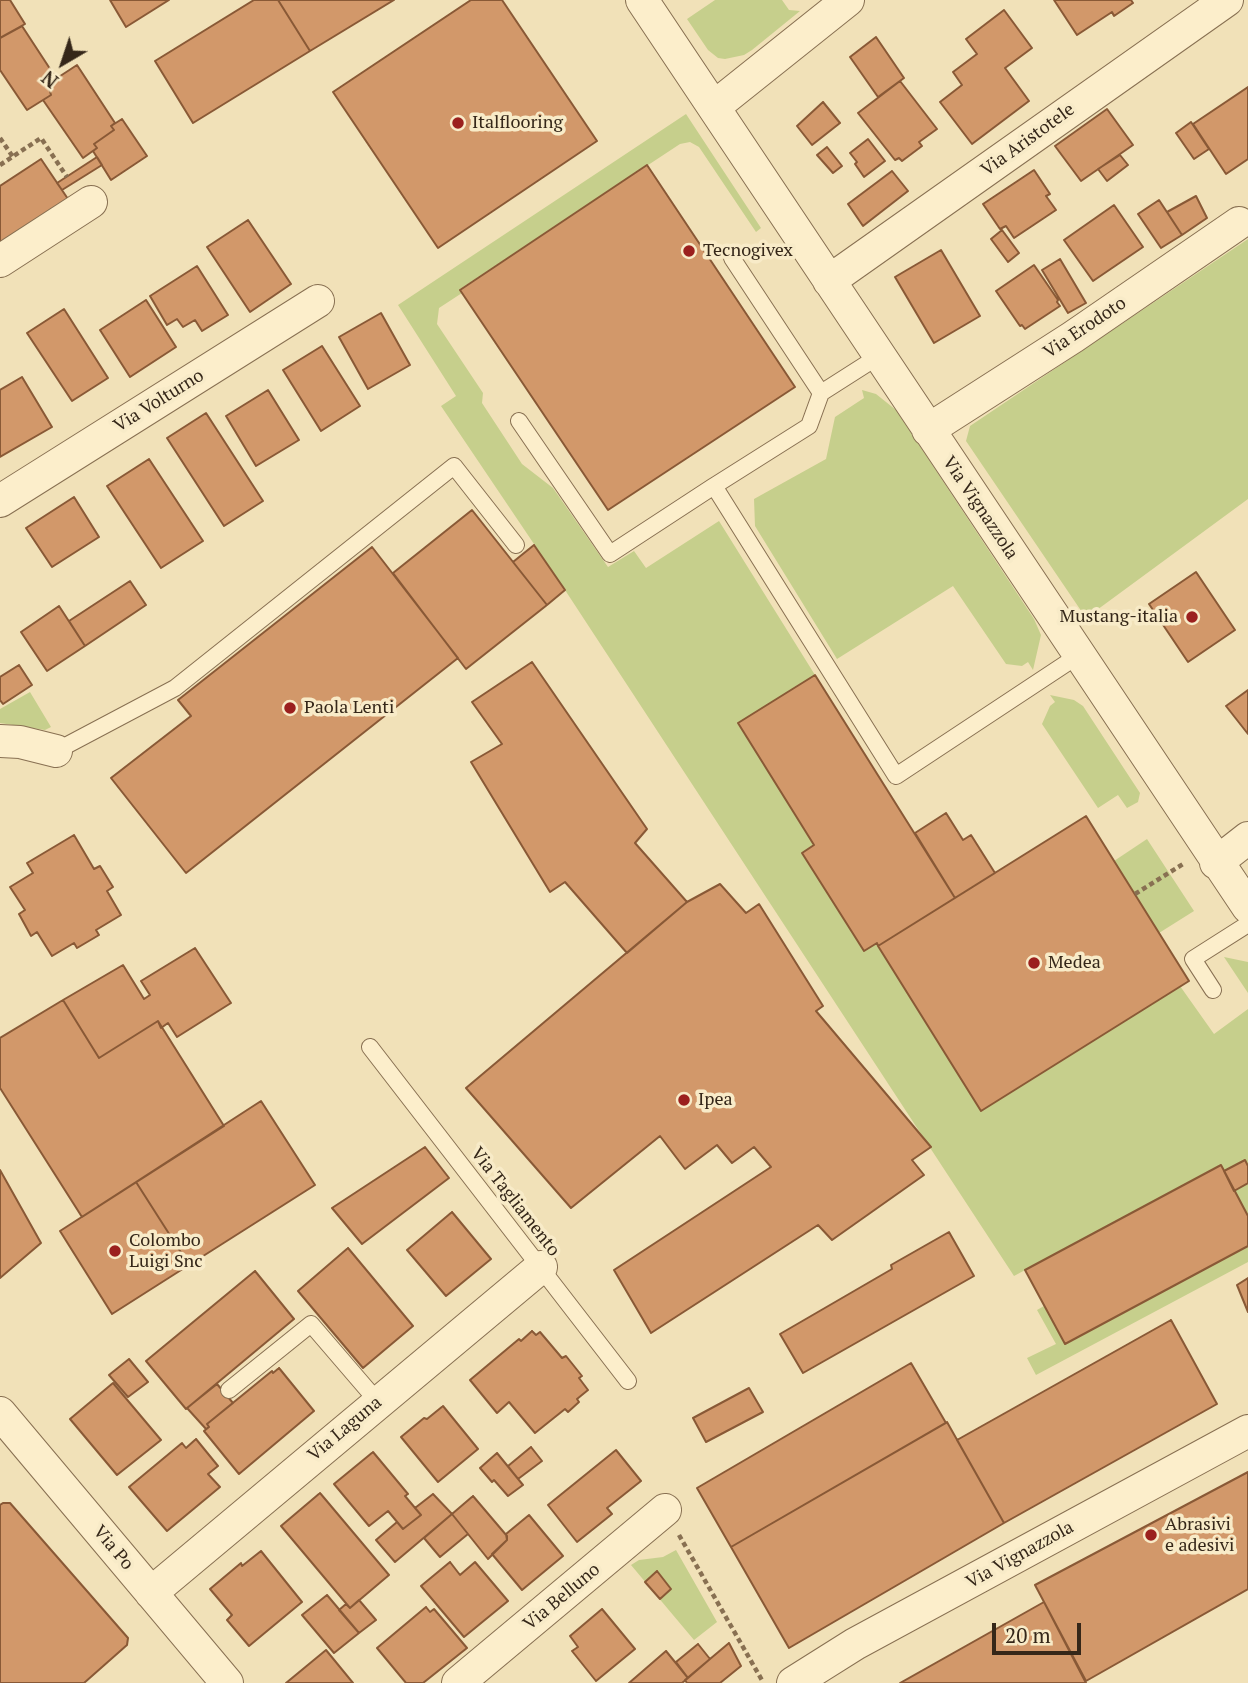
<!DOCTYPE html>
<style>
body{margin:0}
#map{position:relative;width:1248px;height:1683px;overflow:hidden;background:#f1e1b8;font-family:"PT Serif",serif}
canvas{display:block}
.north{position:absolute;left:28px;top:28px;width:70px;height:70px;-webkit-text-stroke:5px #f8ebc8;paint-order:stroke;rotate:219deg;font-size:19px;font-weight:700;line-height:28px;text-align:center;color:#352719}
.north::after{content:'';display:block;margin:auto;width:24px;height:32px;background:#352719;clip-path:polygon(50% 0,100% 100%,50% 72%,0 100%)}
.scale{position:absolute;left:992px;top:1623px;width:89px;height:32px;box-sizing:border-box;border:4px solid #352719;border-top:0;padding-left:9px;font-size:21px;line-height:24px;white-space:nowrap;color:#352719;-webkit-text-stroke:5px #f8ebc8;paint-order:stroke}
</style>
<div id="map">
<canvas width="1248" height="1683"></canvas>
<div class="north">N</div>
<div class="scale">20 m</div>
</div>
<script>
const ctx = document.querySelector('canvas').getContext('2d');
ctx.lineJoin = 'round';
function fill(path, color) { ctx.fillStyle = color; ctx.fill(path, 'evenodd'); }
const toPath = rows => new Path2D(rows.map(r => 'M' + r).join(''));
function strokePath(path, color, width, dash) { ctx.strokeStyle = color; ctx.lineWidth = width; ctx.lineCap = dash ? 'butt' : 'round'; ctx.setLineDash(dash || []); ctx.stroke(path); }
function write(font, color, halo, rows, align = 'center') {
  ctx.font = font + ' "PT Serif",serif'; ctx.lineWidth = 7; ctx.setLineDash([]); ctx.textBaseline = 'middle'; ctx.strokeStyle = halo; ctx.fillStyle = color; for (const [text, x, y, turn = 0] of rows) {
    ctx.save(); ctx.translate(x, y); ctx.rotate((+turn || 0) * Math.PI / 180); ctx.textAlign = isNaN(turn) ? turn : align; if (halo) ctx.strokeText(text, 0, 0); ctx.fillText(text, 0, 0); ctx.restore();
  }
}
fill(toPath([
 [715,0,782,0,789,10,800,11,752,50,744,55,725,59,718,58,708,50,687,19],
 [686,114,761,228,756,232,699,147,690,142,680,144,460,289,462,293,439,308,437,324,483,393,482,403,522,464,553,488,608,567,634,551,646,568,719,521,815,675,739,723,814,845,802,853,864,951,877,943,981,1110,1180,986,1214,1034,1248,1009,1248,1165,1245,1160,1224,1171,1220,1165,1014,1276,565,590,441,406,456,396,398,305],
 [1248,239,1248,499,1086,618,966,441,970,426],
 [862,390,876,394,896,410,1034,619,1041,635,1033,670,1028,662,1022,666,1006,664,953,586,837,659,755,526,754,499,826,459,835,417,864,398],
 [30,692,51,727,45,730,0,723,0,709],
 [1050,695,1074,700,1083,706,1140,793,1138,802,1127,808,1118,795,1098,808,1042,724,1050,706,1055,702],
 [1147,839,1194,911,1159,933,1114,861],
 [1224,957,1248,962,1248,993],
 [1248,1183,1248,1216,1234,1191],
 [1248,1246,1248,1262,1036,1375,1027,1358,1056,1344,1037,1310,1044,1306],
 [676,1550,717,1622,694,1640,631,1565,639,1560,663,1557]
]), '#c6cf8c');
const building = toPath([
 [0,0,10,0,25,24,0,38,0,0],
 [110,0,169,0,126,27,110,0],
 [254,0,278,0,310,51,193,123,155,61,254,0],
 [278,0,394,0,310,51,278,0],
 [471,0,502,0,597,141,438,248,333,92,471,0],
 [1054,0,1131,0,1133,3,1114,16,1112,12,1077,35,1054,0],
 [1004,10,1032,48,1005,68,1029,101,972,144,940,102,962,85,953,72,977,54,966,39,1004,10],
 [22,26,56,78,48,84,51,95,27,110,0,70,0,38,22,26],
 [876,37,904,78,878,97,850,57,876,37],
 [77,65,115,123,111,126,114,130,94,144,97,148,83,158,43,100,51,95,48,84,77,65],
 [900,81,937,129,919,142,922,146,902,161,899,158,895,160,858,113,900,81],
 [1248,87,1248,159,1226,174,1193,124,1248,87],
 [823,102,840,123,812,145,797,126,823,102],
 [1107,109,1133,145,1081,181,1055,146,1107,109],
 [122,119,147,156,111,180,93,151,97,148,94,144,114,130,111,126,122,119],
 [1191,122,1209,149,1194,159,1176,133,1191,122],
 [868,139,885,161,864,177,855,164,857,162,850,153,868,139],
 [827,147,842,166,833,173,817,155,827,147],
 [1120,155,1128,165,1107,181,1098,169,1120,155],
 [97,157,102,165,62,190,57,183,97,157],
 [41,159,68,199,0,243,0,186,41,159],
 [647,165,795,387,608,510,460,290,647,165],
 [1034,170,1050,194,1046,196,1056,210,1014,238,1006,226,1000,229,983,204,1034,170],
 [892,171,908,191,863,226,848,204,892,171],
 [1196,196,1207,218,1182,235,1167,212,1196,196],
 [1159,200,1182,235,1161,248,1138,214,1159,200],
 [1114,205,1143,247,1093,281,1064,240,1114,205],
 [248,220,291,284,250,312,207,247,248,220],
 [1002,230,1019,253,1008,262,991,239,1002,230],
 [941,250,980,316,934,343,895,277,941,250],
 [1060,259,1086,303,1068,313,1042,270,1060,259],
 [1034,265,1058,300,1057,302,1060,306,1025,329,1022,325,1020,326,996,291,1034,265],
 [197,266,228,315,202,331,195,320,183,327,177,319,167,325,150,296,197,266],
 [146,300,176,347,130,377,100,330,146,300],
 [64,309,108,378,72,401,27,333,64,309],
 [381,313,410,365,368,389,339,337,381,313],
 [322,346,360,406,321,431,283,370,322,346],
 [22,377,52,427,0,457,0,390,22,377],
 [268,390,299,440,256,466,226,416,268,390],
 [206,413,263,501,224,526,167,438,206,413],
 [149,459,203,541,161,568,107,486,149,459],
 [74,497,99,537,52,567,26,528,74,497],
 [472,510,547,605,466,669,393,573,472,510],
 [534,545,565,590,547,605,513,562,534,545],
 [372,547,458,658,186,873,111,778,191,716,178,700,372,547],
 [1196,572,1235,630,1188,662,1149,604,1196,572],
 [130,581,146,605,85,646,69,621,130,581],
 [59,606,85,646,47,671,21,632,59,606],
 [532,662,647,829,635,843,687,902,627,953,565,882,550,892,471,762,502,744,472,702,532,662],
 [19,665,32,685,3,704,0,700,0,677,19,665],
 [815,675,955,898,878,946,877,943,864,951,802,853,814,845,738,723,815,675],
 [1248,690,1248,734,1226,706,1248,690],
 [946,813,963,840,971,835,995,873,955,898,915,833,946,813],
 [1086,816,1189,981,981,1111,878,946,1086,816],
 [74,835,94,869,100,866,113,887,107,891,121,915,96,930,99,935,77,948,74,943,52,956,37,932,31,936,19,914,25,910,10,887,33,873,27,863,74,835],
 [720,884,746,913,759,904,823,1006,816,1011,931,1147,912,1160,924,1175,832,1240,818,1225,651,1333,614,1270,771,1167,754,1147,732,1163,717,1145,685,1169,660,1136,571,1208,466,1088,687,902,720,884],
 [195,948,231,1003,177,1037,168,1023,161,1028,158,1021,99,1058,63,1000,123,965,144,999,150,995,141,981,195,948],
 [63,1000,99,1058,158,1021,224,1126,82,1217,0,1088,0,1038,63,1000],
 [261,1101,315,1185,189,1265,136,1182,261,1101],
 [425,1147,449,1178,362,1244,332,1208,425,1147],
 [1245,1160,1248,1166,1248,1183,1234,1191,1224,1171,1245,1160],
 [1221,1165,1248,1216,1248,1246,1065,1344,1025,1270,1221,1165],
 [0,1170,41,1243,0,1278,0,1170],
 [136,1182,189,1265,112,1314,60,1231,136,1182],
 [452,1212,491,1259,446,1296,407,1250,452,1212],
 [949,1232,974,1276,803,1373,780,1334,892,1269,891,1265,949,1232],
 [348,1248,413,1326,363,1368,298,1291,348,1248],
 [255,1271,294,1319,186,1409,146,1361,255,1271],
 [1248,1278,1248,1312,1237,1285,1248,1278],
 [1171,1320,1217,1404,1004,1523,957,1440,1171,1320],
 [532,1331,536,1335,540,1332,562,1358,566,1356,582,1376,579,1378,588,1390,577,1399,579,1402,568,1412,565,1409,535,1433,509,1402,497,1413,470,1380,519,1339,521,1341,532,1331],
 [129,1359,148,1382,128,1397,109,1375,129,1359],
 [911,1363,946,1423,731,1547,697,1488,911,1363],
 [279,1368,314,1411,239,1474,204,1431,209,1427,207,1424,272,1371,273,1373,279,1368],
 [113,1383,161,1440,117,1475,70,1419,113,1383],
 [217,1384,233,1403,207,1424,209,1427,206,1429,187,1408,217,1384],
 [749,1388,763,1412,706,1442,693,1418,749,1388],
 [443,1406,478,1449,438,1482,401,1437,424,1418,427,1419,443,1406],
 [947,1422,1004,1523,789,1648,731,1547,947,1422],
 [196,1439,218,1466,208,1474,220,1487,167,1531,129,1487,182,1443,186,1448,196,1439],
 [531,1447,542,1461,518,1479,508,1466,531,1447],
 [616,1450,641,1481,607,1508,612,1514,577,1542,548,1505,616,1450],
 [373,1452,408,1494,405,1496,421,1515,403,1529,388,1511,369,1526,334,1484,373,1452],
 [497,1453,523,1485,508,1496,494,1480,492,1482,480,1468,497,1453],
 [1248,1472,1248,1589,1086,1681,1035,1585,1248,1472],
 [320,1493,389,1575,350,1608,281,1526,320,1493],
 [433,1494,452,1514,395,1562,376,1540,397,1522,403,1529,421,1515,415,1508,433,1494],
 [473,1496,507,1536,507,1540,488,1559,452,1514,473,1496],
 [3,1503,10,1503,128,1638,127,1645,84,1683,0,1683,0,1505,3,1503],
 [452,1514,468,1534,440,1557,424,1538,452,1514],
 [529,1515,563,1556,522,1590,492,1554,507,1540,506,1534,529,1515],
 [261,1551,302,1602,249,1646,227,1620,232,1615,210,1589,241,1563,242,1566,261,1551],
 [450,1562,460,1575,475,1562,508,1601,464,1637,421,1586,450,1562],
 [657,1571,671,1589,660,1599,645,1582,657,1571],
 [327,1595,359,1633,334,1653,302,1615,327,1595],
 [359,1600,376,1620,359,1633,339,1610,346,1604,350,1608,359,1600],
 [1044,1602,1086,1683,900,1683,1044,1602],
 [426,1607,430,1612,434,1609,467,1648,423,1683,406,1683,377,1648,426,1607],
 [602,1609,635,1649,596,1681,572,1651,578,1647,570,1636,602,1609],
 [729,1643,741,1666,720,1683,687,1683,685,1680,729,1643],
 [698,1644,710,1659,688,1678,676,1662,698,1644],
 [326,1650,353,1683,286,1683,326,1650],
 [666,1651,688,1678,682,1683,629,1683,666,1651]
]);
fill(building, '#d2986a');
strokePath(building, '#895936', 2);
const lane = toPath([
 [821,393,879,356],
 [519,421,610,554,714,486,896,776,1079,655],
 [714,486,809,426,821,393,732,258],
 [56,751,175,688,454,466,516,545],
 [1213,990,1193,959,1248,924],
 [370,1047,628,1381],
 [229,1390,311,1324,378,1402]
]);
const street = toPath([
 [642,0,1248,907],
 [714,107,848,0],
 [0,261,91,202],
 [829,281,1227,0],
 [928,430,1073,337,1239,223],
 [0,501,318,301],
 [0,741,20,742,56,751],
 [1216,863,1248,838],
 [0,1413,227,1683],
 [151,1593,541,1267],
 [458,1683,665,1510],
 [793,1683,855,1644,1248,1431]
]);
strokePath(lane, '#887052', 18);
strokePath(street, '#887052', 34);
strokePath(toPath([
 [0,138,13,157],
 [0,165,41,138,67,177],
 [1135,894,1183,864],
 [679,1535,763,1682]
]), '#887052', 4.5, [5, 3.5]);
strokePath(lane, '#fceecb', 16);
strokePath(street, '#fceecb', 32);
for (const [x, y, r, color] of [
 [458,123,7,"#9b201e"],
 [689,251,7,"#9b201e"],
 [1192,617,7,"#9b201e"],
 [290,708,7,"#9b201e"],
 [1034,963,7,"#9b201e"],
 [684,1100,7,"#9b201e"],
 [115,1251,7,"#9b201e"],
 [1151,1535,7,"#9b201e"]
]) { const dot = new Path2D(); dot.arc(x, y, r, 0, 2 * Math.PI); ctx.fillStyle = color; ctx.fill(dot); strokePath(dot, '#f8ebc8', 2.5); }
write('18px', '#352719', '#f8ebc8', [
 ["Italflooring",472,123],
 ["Tecnogivex",703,251],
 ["Mustang-italia",1178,617,"right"],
 ["Paola Lenti",304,708],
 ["Medea",1048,963],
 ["Ipea",698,1100],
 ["Colombo",129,1241],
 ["Luigi Snc",129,1262],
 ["Abrasivi",1165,1525],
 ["e adesivi",1165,1546]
], 'left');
write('18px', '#352719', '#f8ebc8', [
 ["Via Aristotele",1028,140,-36],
 ["Via Erodoto",1085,328,-34],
 ["Via Volturno",159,401,-32],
 ["Via Vignazzola",980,508,56],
 ["Via Tagliamento",515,1202,52],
 ["Via Laguna",345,1429,-40],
 ["Via Po",113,1548,50],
 ["Via Vignazzola",1020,1555,-29],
 ["Via Belluno",562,1597,-40]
]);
</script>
